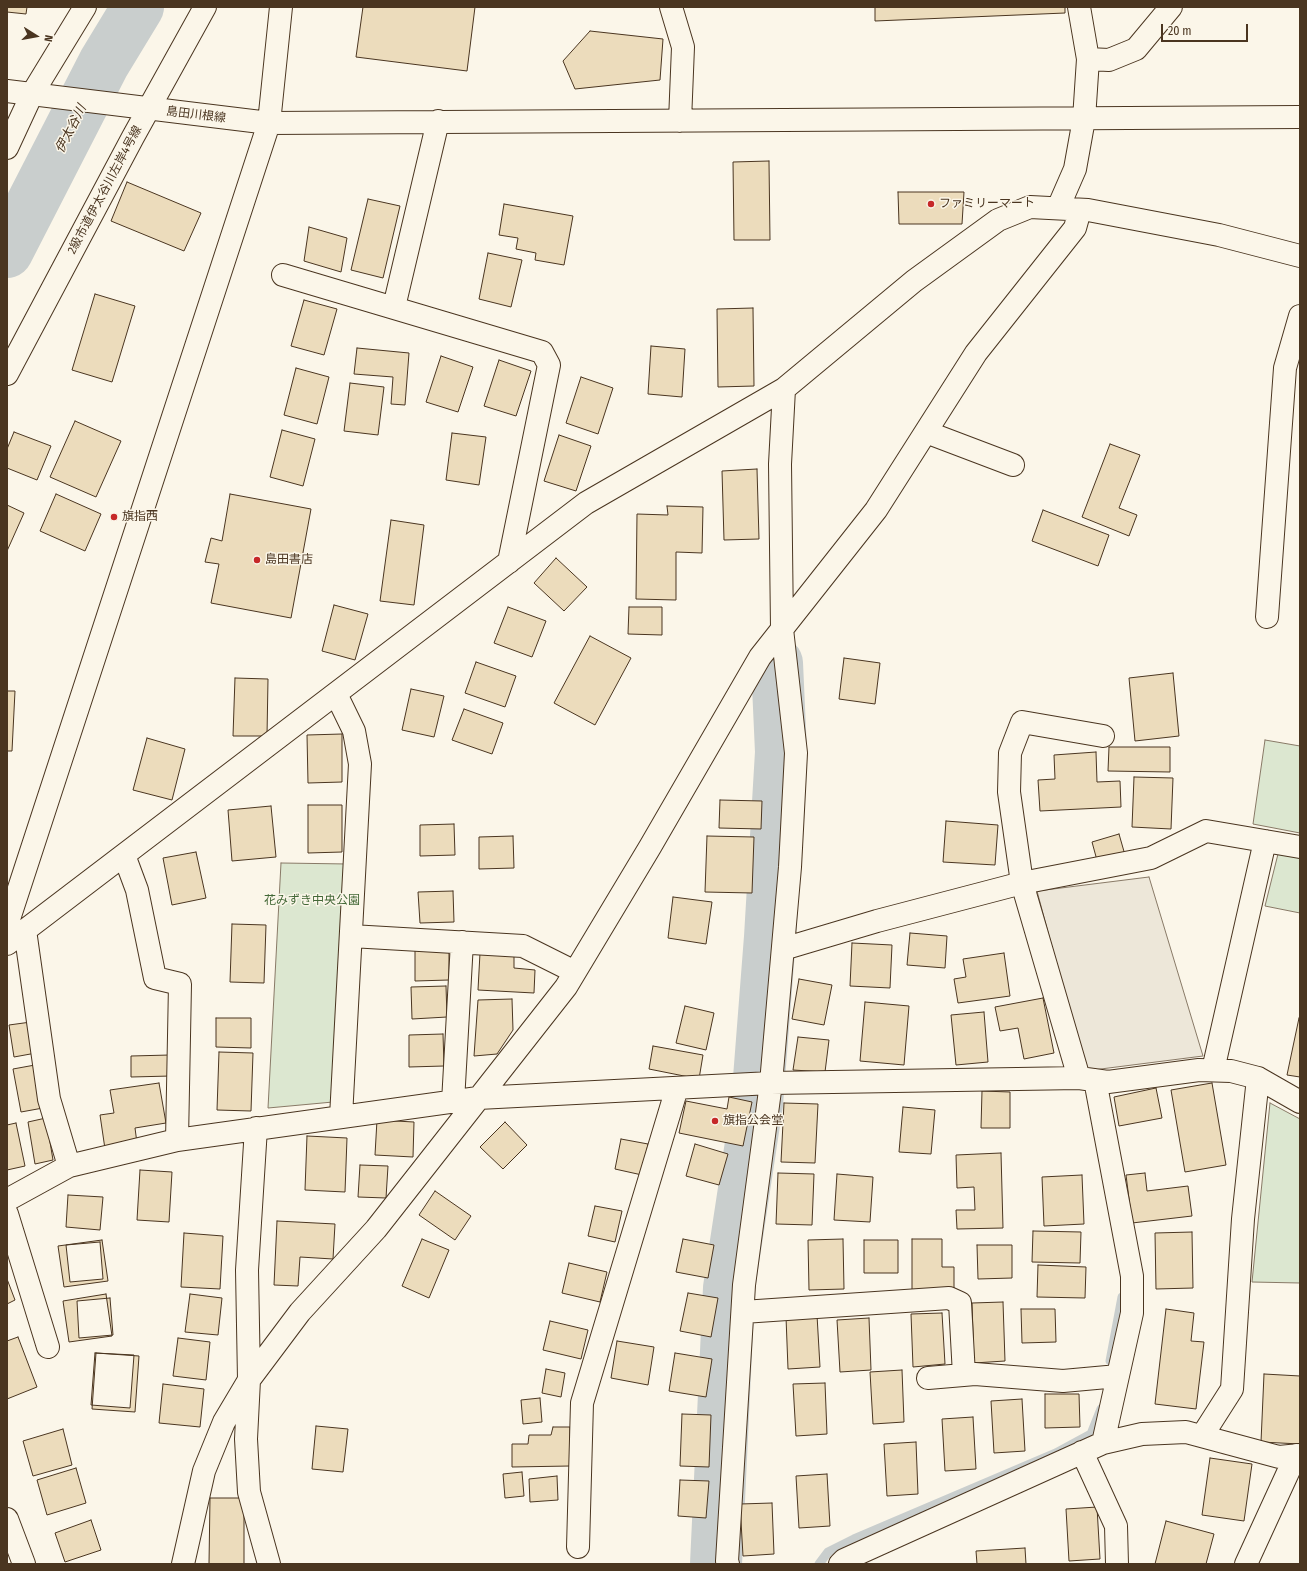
<!DOCTYPE html>
<meta charset="utf-8">
<style>
body{margin:0}
#map{position:relative;width:1307px;height:1571px;overflow:hidden;background:#fbf6e9;font-family:"Fira Sans Condensed",sans-serif}
canvas{display:block}
.frame{position:absolute;inset:0;border:8px solid #4a3520;pointer-events:none}
.north{position:absolute;left:16px;top:16px;width:40px;height:40px;-webkit-text-stroke:3px #fbf6e9;paint-order:stroke;rotate:101deg;font-size:11px;font-weight:700;line-height:16px;text-align:center;color:#4a3520}
.north::after{content:'';display:block;margin:auto;width:14px;height:18px;background:#4a3520;clip-path:polygon(50% 0,100% 100%,50% 72%,0 100%)}
.scale{position:absolute;left:1161px;top:24px;width:87px;height:18px;box-sizing:border-box;border:2px solid #4a3520;border-top:0;padding-left:5px;font-size:12px;line-height:14px;white-space:nowrap;color:#4a3520;-webkit-text-stroke:3px #fbf6e9;paint-order:stroke}
</style>
<div id="map">
<canvas width="1307" height="1571"></canvas>
<div class="frame"></div>
<div class="north">N</div>
<div class="scale">20 m</div>
</div>
<script>
const ctx = document.querySelector('canvas').getContext('2d');
ctx.lineJoin = 'round';
function fill(path, color) { ctx.fillStyle = color; ctx.fill(path, 'evenodd'); }
const toPath = rows => new Path2D(rows.map(r => 'M' + r).join(''));
function strokePath(path, color, width, dash) { ctx.strokeStyle = color; ctx.lineWidth = width; ctx.lineCap = dash ? 'butt' : 'round'; ctx.setLineDash(dash || []); ctx.stroke(path); }
function write(font, color, halo, rows, align = 'center') {
  ctx.font = font + ' "Fira Sans Condensed","Noto Sans JP",sans-serif'; ctx.lineWidth = 3; ctx.setLineDash([]); ctx.textBaseline = 'middle'; ctx.strokeStyle = halo; ctx.fillStyle = color; for (const [text, x, y, turn = 0] of rows) {
    ctx.save(); ctx.translate(x, y); ctx.rotate((+turn || 0) * Math.PI / 180); ctx.textAlign = isNaN(turn) ? turn : align; if (halo) ctx.strokeText(text, 0, 0); ctx.fillText(text, 0, 0); ctx.restore();
  }
}
const green = toPath([
 [1265,740,1300,746,1300,833,1253,824,1265,740],
 [1279,850,1300,855,1300,913,1265,906,1279,850],
 [281,863,348,864,333,1102,268,1108,281,863],
 [1270,1103,1300,1119,1300,1283,1252,1282,1270,1103]
]);
fill(green, '#dce7d0');
strokePath(green, '#887966', 1);
const parking = toPath([
 [1149,877,1203,1056,1085,1071,1037,891,1149,877]
]);
fill(parking, '#ede7d9');
strokePath(parking, '#887966', 1);
strokePath(toPath([
 [1110,1361,1122,1297],
 [819,1564,828,1552,854,1539,1056,1453,1091,1434,1101,1409]
]), '#c9cecd', 9);
strokePath(toPath([
 [7,252,104,63,138,7],
 [716,1564,729,1288,757,1104,770,937,781,752,777,663]
]), '#c9cecd', 52);
const building = toPath([
 [7,7,27,7,26,14,7,12,7,7],
 [363,7,475,7,467,71,356,57,363,7],
 [875,7,1065,7,1065,13,875,21,875,7],
 [590,31,663,39,660,80,575,89,563,61,590,31],
 [769,161,770,240,734,240,733,162,769,161],
 [127,182,201,213,184,251,111,221,127,182],
 [898,192,964,192,962,224,899,224,898,192],
 [368,199,400,206,383,278,351,270,368,199],
 [504,204,573,216,564,265,535,260,536,253,516,249,518,238,499,235,504,204],
 [309,227,347,238,341,272,304,261,309,227],
 [488,253,522,260,511,307,479,299,488,253],
 [95,294,135,306,112,382,72,370,95,294],
 [304,300,337,309,324,355,291,346,304,300],
 [753,308,754,386,718,387,717,309,753,308],
 [651,346,685,349,682,397,648,394,651,346],
 [357,348,409,353,405,405,391,404,393,377,354,374,357,348],
 [441,356,473,367,458,412,426,402,441,356],
 [499,360,531,371,516,416,484,406,499,360],
 [296,368,329,377,317,424,284,415,296,368],
 [581,377,613,388,598,434,566,423,581,377],
 [350,383,384,387,378,435,344,431,350,383],
 [75,421,121,441,96,497,50,477,75,421],
 [282,430,315,439,303,486,270,477,282,430],
 [14,432,51,446,37,480,7,468,7,449,14,432],
 [452,433,486,437,479,485,446,480,452,433],
 [559,435,591,446,576,491,544,481,559,435],
 [1110,444,1140,455,1119,508,1137,515,1129,536,1082,517,1110,444],
 [757,469,759,539,724,540,722,471,757,469],
 [56,494,101,514,85,551,40,531,56,494],
 [230,494,311,509,291,618,211,603,219,564,205,562,211,538,222,541,230,494],
 [7,505,24,513,7,551,7,505],
 [667,506,703,507,702,553,676,552,676,600,636,599,637,514,668,515,667,506],
 [1043,510,1109,535,1098,566,1032,541,1043,510],
 [391,520,424,525,414,605,380,601,391,520],
 [556,558,587,587,564,611,534,583,556,558],
 [334,605,368,614,355,660,322,651,334,605],
 [508,607,546,621,532,657,494,643,508,607],
 [629,607,662,607,662,635,628,634,629,607],
 [590,636,631,658,595,725,554,703,590,636],
 [844,658,880,663,875,704,839,699,844,658],
 [476,662,516,676,505,707,465,693,476,662],
 [1173,673,1179,736,1135,741,1129,678,1173,673],
 [235,678,268,679,267,736,233,736,235,678],
 [411,689,444,696,434,737,402,730,411,689],
 [7,691,15,691,12,751,7,751,7,691],
 [464,709,503,723,492,754,452,740,464,709],
 [342,734,342,782,308,783,307,735,342,734],
 [147,738,185,749,172,800,133,790,147,738],
 [1109,747,1170,747,1170,772,1108,771,1109,747],
 [1096,752,1097,782,1120,781,1121,807,1040,811,1038,780,1055,779,1054,755,1096,752],
 [1134,777,1173,778,1171,829,1132,827,1134,777],
 [720,800,762,801,761,829,719,828,720,800],
 [308,805,342,805,342,852,308,853,308,805],
 [271,806,276,857,232,861,228,810,271,806],
 [946,821,998,825,995,865,943,862,946,821],
 [454,824,455,855,420,856,420,825,454,824],
 [1119,834,1125,855,1098,864,1092,842,1119,834],
 [513,836,514,868,479,869,479,837,513,836],
 [707,836,754,837,752,893,705,892,707,836],
 [196,852,206,898,172,905,163,858,196,852],
 [453,891,454,922,420,923,418,892,453,891],
 [673,897,712,902,706,944,668,938,673,897],
 [232,924,266,925,264,983,230,982,232,924],
 [910,933,947,936,945,968,907,965,910,933],
 [852,943,892,945,890,988,850,986,852,943],
 [449,948,449,980,415,981,415,949,449,948],
 [480,953,514,954,514,968,535,970,534,993,478,990,480,953],
 [1004,953,1010,996,958,1003,954,979,966,977,963,959,1004,953],
 [799,979,832,985,824,1025,792,1019,799,979],
 [446,986,447,1017,412,1019,411,987,446,986],
 [1043,998,1054,1053,1024,1059,1018,1028,1000,1031,995,1007,1043,998],
 [512,999,513,1030,497,1054,474,1056,478,1000,512,999],
 [865,1002,909,1006,904,1065,860,1061,865,1002],
 [685,1006,714,1013,706,1050,676,1043,685,1006],
 [984,1012,988,1062,956,1065,951,1015,984,1012],
 [216,1018,251,1018,251,1048,216,1047,216,1018],
 [1299,1018,1300,1018,1300,1077,1287,1075,1299,1018],
 [31,1022,36,1053,14,1057,9,1025,31,1022],
 [443,1034,444,1066,409,1067,409,1035,443,1034],
 [798,1037,829,1040,825,1072,793,1070,798,1037],
 [653,1046,703,1055,699,1079,649,1069,653,1046],
 [219,1052,253,1053,251,1111,217,1110,219,1052],
 [170,1055,171,1076,131,1077,131,1056,170,1055],
 [35,1065,43,1108,21,1112,13,1069,35,1065],
 [159,1083,166,1123,135,1128,137,1143,105,1149,100,1115,114,1113,110,1090,159,1083],
 [1212,1083,1226,1165,1185,1172,1171,1090,1212,1083],
 [1156,1088,1162,1118,1119,1126,1114,1097,1156,1088],
 [982,1091,1010,1092,1010,1128,981,1128,982,1091],
 [729,1097,752,1102,743,1146,679,1133,686,1101,727,1109,729,1097],
 [784,1103,818,1104,815,1163,781,1162,784,1103],
 [903,1107,935,1110,931,1154,899,1152,903,1107],
 [46,1118,53,1160,35,1164,28,1122,46,1118],
 [377,1120,414,1122,413,1157,375,1155,377,1120],
 [505,1122,527,1145,503,1169,480,1147,505,1122],
 [16,1123,25,1166,7,1170,7,1125,16,1123],
 [307,1136,347,1138,345,1192,305,1190,307,1136],
 [621,1139,648,1144,642,1175,615,1169,621,1139],
 [695,1144,728,1154,719,1185,686,1176,695,1144],
 [1001,1153,1003,1228,957,1229,956,1210,975,1210,974,1187,957,1188,956,1155,1001,1153],
 [360,1165,388,1166,386,1198,358,1197,360,1165],
 [140,1170,172,1172,169,1222,137,1220,140,1170],
 [778,1173,814,1174,812,1225,776,1224,778,1173],
 [1145,1173,1147,1191,1188,1186,1192,1216,1132,1223,1126,1175,1145,1173],
 [837,1174,873,1177,870,1222,834,1220,837,1174],
 [1082,1175,1084,1224,1044,1226,1042,1177,1082,1175],
 [435,1191,471,1216,455,1240,419,1215,435,1191],
 [68,1195,103,1197,100,1230,66,1227,68,1195],
 [595,1206,622,1211,615,1242,588,1236,595,1206],
 [277,1221,335,1224,333,1259,300,1257,298,1286,274,1285,277,1221],
 [1033,1231,1081,1232,1080,1263,1032,1262,1033,1231],
 [1192,1232,1193,1288,1156,1289,1155,1233,1192,1232],
 [184,1233,223,1236,220,1289,181,1287,184,1233],
 [422,1239,449,1250,429,1298,402,1286,422,1239],
 [683,1239,714,1245,708,1278,676,1272,683,1239],
 [843,1239,844,1289,809,1290,808,1240,843,1239],
 [912,1239,942,1239,942,1267,954,1267,954,1289,912,1290,912,1239],
 [102,1240,108,1281,64,1287,58,1246,102,1240],
 [864,1240,898,1240,898,1273,864,1273,864,1240],
 [100,1242,103,1279,70,1282,66,1245,100,1242],
 [977,1245,1012,1245,1012,1278,978,1279,977,1245],
 [569,1263,607,1272,600,1302,562,1293,569,1263],
 [1038,1265,1086,1267,1085,1298,1037,1297,1038,1265],
 [7,1279,15,1300,7,1304,7,1279],
 [688,1293,718,1298,711,1337,680,1331,688,1293],
 [106,1294,112,1336,69,1342,63,1301,106,1294],
 [190,1294,222,1298,218,1335,185,1332,190,1294],
 [110,1298,113,1335,79,1338,77,1301,110,1298],
 [1003,1302,1005,1361,974,1363,972,1303,1003,1302],
 [1021,1309,1055,1309,1056,1342,1022,1343,1021,1309],
 [1166,1309,1194,1313,1191,1341,1204,1342,1196,1409,1155,1404,1166,1309],
 [942,1313,945,1364,913,1367,911,1314,942,1313],
 [817,1315,820,1367,788,1369,786,1317,817,1315],
 [869,1318,871,1370,840,1372,837,1320,869,1318],
 [550,1321,588,1330,581,1359,543,1350,550,1321],
 [18,1337,37,1387,7,1399,7,1341,18,1337],
 [178,1338,210,1342,206,1380,173,1376,178,1338],
 [617,1341,654,1347,648,1385,611,1378,617,1341],
 [95,1353,134,1355,130,1408,91,1405,95,1353],
 [96,1353,139,1356,135,1412,92,1409,96,1353],
 [675,1353,712,1359,706,1397,669,1391,675,1353],
 [546,1369,565,1373,561,1397,542,1393,546,1369],
 [902,1370,904,1422,873,1424,870,1372,902,1370],
 [1264,1374,1300,1376,1300,1444,1261,1442,1264,1374],
 [825,1383,827,1434,796,1436,793,1384,825,1383],
 [163,1384,204,1389,200,1427,159,1423,163,1384],
 [1045,1394,1079,1394,1080,1427,1045,1428,1045,1394],
 [540,1398,542,1422,523,1424,521,1400,540,1398],
 [1022,1399,1025,1451,994,1453,991,1401,1022,1399],
 [682,1414,711,1415,709,1467,680,1466,682,1414],
 [973,1417,976,1469,945,1471,942,1419,973,1417],
 [316,1426,348,1429,343,1472,312,1469,316,1426],
 [553,1427,570,1427,570,1466,512,1467,512,1444,528,1444,529,1435,551,1435,553,1427],
 [63,1429,72,1465,33,1476,23,1441,63,1429],
 [916,1442,918,1494,887,1496,884,1444,916,1442],
 [1210,1458,1252,1464,1244,1521,1202,1515,1210,1458],
 [76,1468,86,1503,47,1515,37,1480,76,1468],
 [522,1472,524,1496,505,1498,503,1474,522,1472],
 [827,1474,830,1526,799,1528,796,1476,827,1474],
 [557,1476,558,1500,530,1502,529,1479,557,1476],
 [680,1480,709,1481,706,1518,678,1516,680,1480],
 [210,1498,244,1498,244,1564,209,1564,210,1498],
 [772,1503,774,1554,743,1556,740,1504,772,1503],
 [1097,1507,1100,1559,1069,1561,1066,1509,1097,1507],
 [91,1520,101,1550,65,1562,55,1533,91,1520],
 [1166,1521,1214,1534,1206,1564,1155,1564,1166,1521],
 [1025,1548,1026,1564,977,1564,976,1551,1025,1548]
]);
fill(building, '#ecdcbc');
strokePath(building, '#4a3520', 1);
const minor = toPath([
 [671,7,683,47,680,121],
 [1088,59,1109,60,1136,49,1171,7],
 [7,148,32,94,85,7],
 [1058,208,1075,169,1084,119,1088,59,1079,7],
 [283,275,542,352,549,365,509,562],
 [394,307,438,121],
 [7,374,133,137,205,7],
 [926,432,1013,465],
 [1267,617,1285,368,1300,316],
 [336,694,354,731,360,764,341,1117],
 [124,855,137,890,155,978,180,984,177,1140],
 [7,925,269,123,1300,117],
 [25,930,49,1099,69,1166],
 [351,936,523,946,575,972],
 [7,944,586,503,784,389,914,281,998,220,1030,207,1088,210,1219,235,1300,256],
 [783,949,877,921,1022,883,1151,858,1206,831,1300,847],
 [1213,1070,1265,841],
 [1079,1078,1022,883,1009,792,1010,753,1022,722,1103,736],
 [453,1102,462,942],
 [256,1128,247,1270,249,1380,246,1439,249,1492,269,1564],
 [7,1200,69,1166,177,1140,478,1098,771,1083,1079,1078,1108,1082,1199,1070,1231,1071,1258,1078,1300,1102],
 [7,1214,48,1347],
 [743,1312,949,1298,960,1303,964,1375],
 [928,1378,975,1374,1063,1381,1118,1376],
 [1202,1436,1232,1389,1243,1219,1258,1078],
 [1103,1443,1142,1434,1186,1432,1279,1457,1300,1455],
 [1082,1452,1116,1526,1117,1564],
 [7,1519,24,1564],
 [578,1547,582,1403,677,1088],
 [183,1564,204,1471,224,1422,249,1380,300,1312,376,1229,566,987,650,847,760,657,876,510,976,353,1075,228,1080,210],
 [728,1564,727,1561,744,1285,771,1083,790,867,796,753,782,629,780,464,784,389],
 [840,1564,844,1560,1103,1443,1132,1313,1132,1276,1095,1080],
 [1246,1564,1296,1455]
]);
const major = toPath([
 [7,91,269,123,281,7]
]);
strokePath(minor, '#4a3520', 24);
strokePath(major, '#4a3520', 24);
strokePath(minor, '#fbf6e9', 22);
strokePath(major, '#fbf6e9', 22);
for (const [x, y, r, color] of [
 [931,204,4,"#c62828"],
 [114,517,4,"#c62828"],
 [257,560,4,"#c62828"],
 [715,1121,4,"#c62828"]
]) { const dot = new Path2D(); dot.arc(x, y, r, 0, 2 * Math.PI); ctx.fillStyle = color; ctx.fill(dot); strokePath(dot, '#fbf6e9', 1.5); }
write('12px', '#4a3520', '#fbf6e9', [
 ["島田川根線",196,115,7],
 ["2級市道伊太谷川左岸4号線",105,190,-62]
]);
write('12px', '#4a3520', '#fbf6e9', [
 ["ファミリーマート",939,204],
 ["旗指西",122,517],
 ["島田書店",265,560],
 ["旗指公会堂",723,1121]
], 'left');
write('12px', '#436837', '#fbf6e9', [
 ["花みずき中央公園",312,901]
]);
write('italic 13px', '#4a3520', '#fbf6e9', [
 ["伊太谷川",71,129,-63]
]);
</script>
